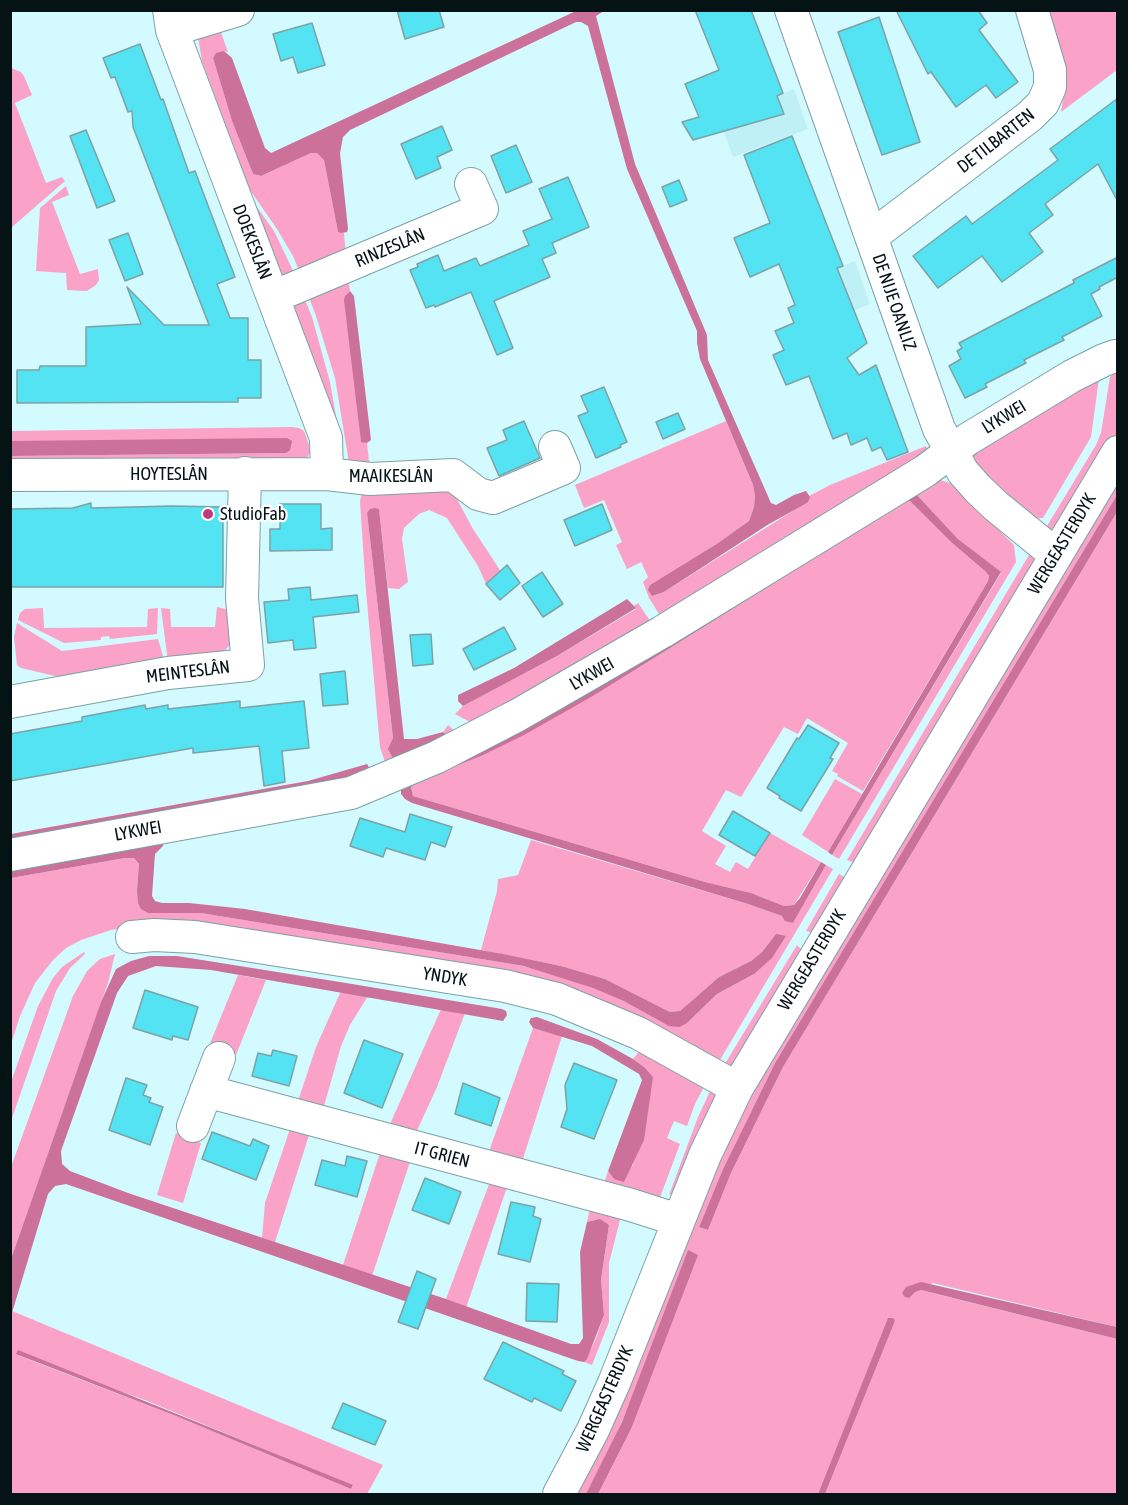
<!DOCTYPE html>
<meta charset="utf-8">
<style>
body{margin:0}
#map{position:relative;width:1128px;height:1505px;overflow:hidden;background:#d3fafe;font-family:"Asap Condensed",sans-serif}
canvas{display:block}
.frame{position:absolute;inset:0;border:12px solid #051315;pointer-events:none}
</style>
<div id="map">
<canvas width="1128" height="1505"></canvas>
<div class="frame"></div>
</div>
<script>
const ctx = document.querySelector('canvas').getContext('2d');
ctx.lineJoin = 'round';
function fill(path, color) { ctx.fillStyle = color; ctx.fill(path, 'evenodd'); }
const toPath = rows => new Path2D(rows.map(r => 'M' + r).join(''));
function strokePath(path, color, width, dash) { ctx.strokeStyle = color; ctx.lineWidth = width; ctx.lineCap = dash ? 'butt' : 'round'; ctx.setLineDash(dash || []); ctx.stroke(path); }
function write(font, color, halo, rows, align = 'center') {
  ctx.font = font + ' "Asap Condensed",sans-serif'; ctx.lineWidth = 4.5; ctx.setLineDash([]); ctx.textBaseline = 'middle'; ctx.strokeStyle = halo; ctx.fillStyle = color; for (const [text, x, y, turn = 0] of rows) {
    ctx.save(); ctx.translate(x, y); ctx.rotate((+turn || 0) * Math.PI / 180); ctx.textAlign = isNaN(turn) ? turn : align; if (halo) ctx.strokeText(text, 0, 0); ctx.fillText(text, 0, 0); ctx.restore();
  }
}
fill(toPath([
 [794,89,808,129,733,157,719,119],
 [855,261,870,304,806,330,787,288]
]), '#bff0f5');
fill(toPath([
 [1048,11,1117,11,1117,70,1061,112,1067,76],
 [218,24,228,52,224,51,213,58,232,121,253,174,261,176,311,153,317,153,324,159,338,232,344,233,346,255,302,277,293,256,277,229,250,190,202,61,197,31],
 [193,32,197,63,239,176,246,192,274,231,297,279,284,284,277,281,271,270,186,44],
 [11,68,21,72,24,76,32,95,15,103,46,183,62,177,65,181,11,228],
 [66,186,69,195,52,202,80,274,98,269,99,280,96,285,87,291,67,290,66,273,36,271,40,208],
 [348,277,350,291,345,296,361,441,367,443,370,470,350,469,335,378,316,316,307,292],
 [303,295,312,317,330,382,343,456,341,457,290,302],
 [1117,370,1117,435,1062,526,1044,531,1096,445,1101,433,1110,377],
 [1100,371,1091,437,1043,518,1031,519,970,460,974,446],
 [726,421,753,485,755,496,754,507,749,521,718,543,650,585,652,596,664,592,807,502,809,496,830,485,926,446,931,458,674,619,659,614,649,598,643,582,648,577,641,562,627,569,616,545,622,542,604,500,584,508,575,485],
 [292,427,299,428,304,431,309,445,310,452,307,458,300,463,11,466,10,456,286,453,11,441,11,431],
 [1117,470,1117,495,775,1063,723,1169,699,1227,708,1230,731,1173,783,1067,1117,512,1117,1327,933,1283,915,1292,921,1290,936,1294,1117,1339,1117,1494,825,1494,895,1321,888,1319,818,1494,598,1494,631,1429,688,1250,644,1369,611,1447,586,1494,572,1494,738,1107],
 [937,479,950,483,1010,541,1014,545,1016,562,839,859,832,855,1001,573,958,539,917,495,913,493],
 [450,486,473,529,513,590,510,592,496,575,486,584,478,566,447,518,429,510,419,514,404,528,402,539,408,582,399,589,388,588,379,509,367,513,393,738,391,745,448,734,443,732,448,725,458,734,385,762,380,747,366,591,360,502,362,490],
 [910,501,951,542,985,571,989,576,988,581,863,791,837,776,838,774,832,771,848,743,807,718,798,734,784,727,741,797,726,790,702,831,726,846,715,864,730,872,736,862,748,869,770,833,821,862,794,905,784,906,751,893,705,882,413,796,411,787,419,780,598,693,904,502],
 [1032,550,1036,558,855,863,847,860],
 [638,603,649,619,649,635,470,722,455,714,463,706,557,656,636,609,634,606],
 [217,607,229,610,231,643,229,646,223,652,168,662,161,608,170,609,171,627,215,627],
 [43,608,44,628,147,627,148,609,158,608,157,634,110,639,109,636,101,637,101,640,64,643,18,620,20,613,25,609],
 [17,623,62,651,158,639,165,663,72,680,21,668,17,665,14,637],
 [835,779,862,794,828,852,802,835],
 [531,840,748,904,782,916,793,923,826,865,833,869,717,1065,646,1026,127,927,111,930,81,940,66,948,53,960,35,983,20,1016,11,1044,11,878,125,858,134,858,139,864,137,890,148,913,201,913,524,966,553,973,687,1023,717,994,754,974,776,934,762,952,751,961,719,977,680,1011,670,1012,605,979,561,966,481,950,497,891,498,879,518,875],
 [839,874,844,877,847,885,818,934,806,931],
 [797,945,806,954,741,1058,732,1065,723,1067],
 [84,952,85,954,70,968,56,991,11,1121,11,1082,38,1006,53,978,62,967],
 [115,954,108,983,11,1259,11,1167,73,996,87,971,100,959],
 [238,975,266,980,236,1055,209,1046],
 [341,991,368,996,350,1025,341,1046,322,1113,296,1107,316,1047],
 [441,1009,465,1013,437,1087,414,1137,387,1131],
 [533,1028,562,1036,521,1165,487,1157],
 [642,1048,706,1083,695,1104,687,1126,674,1121,667,1138,680,1144,659,1200,603,1187,608,1171,614,1179,633,1165,644,1067,633,1059],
 [712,1087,717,1098,680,1189,669,1195,698,1117],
 [292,1123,311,1129,275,1242,262,1238,265,1203],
 [176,1133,201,1143,183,1203,157,1195],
 [381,1150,412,1156,372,1276,343,1265],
 [491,1179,508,1184,466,1308,446,1299],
 [591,1204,622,1212,609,1263,609,1322,592,1365,584,1362,595,1341,604,1315,601,1280,609,1225,595,1220,587,1222],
 [12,1311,383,1465,367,1494,11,1494,10,1316],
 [17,1355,145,1400,353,1486,351,1489,176,1416]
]), '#faa2c7');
fill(toPath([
 [576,11,604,11,596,16,635,164,707,335,708,360,771,503,776,505,794,495,806,491,810,497,808,502,798,508,769,524,664,592,652,596,648,590,650,585,718,543,749,521,754,507,755,496,753,485,700,359,697,343,697,331,627,169,588,26,581,22,576,22,350,130,343,137,340,153,348,229,347,232,341,233,338,232,324,160,317,153,311,153,261,176,253,174,232,121,213,58,216,53,224,51,232,58,265,148,271,153],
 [350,291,354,296,371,440,367,443,361,442,344,300,345,296],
 [287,438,292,441,290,450,286,453,11,456,11,441],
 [912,493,917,495,958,539,1001,572,832,855,828,852,988,581,989,576,985,571,951,542,910,501,904,502,598,693,524,735,481,756,419,780,411,787,413,796,705,882,751,893,784,906,794,905,800,898,821,862,826,865,793,923,785,921,782,916,748,904,412,803,405,799,401,794,401,788],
 [1117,495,1117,512,783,1067,731,1173,708,1230,699,1227,723,1169,775,1063],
 [375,508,379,509,404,739,417,739,443,732,450,737,394,760,388,749,393,738,367,513,370,509],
 [627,599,636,608,557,656,463,706,458,701,458,695,514,668],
 [367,764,370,769,332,784,11,843,11,834,308,781],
 [164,841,163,846,155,854,152,896,155,901,162,903,189,903,245,909,503,954,561,966,605,979,670,1012,680,1011,719,977,751,961,762,952,776,934,786,936,772,958,754,974,717,994,687,1023,679,1027,669,1026,624,1001,593,988,524,966,201,913,148,913,141,909,138,903,137,890,139,864,134,858,125,858,11,878,11,861],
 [149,956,177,956,346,983,502,1009,506,1011,507,1015,503,1021,211,970,156,966,128,976,117,993,61,1151,62,1164,70,1171,128,1193,446,1299,571,1344,579,1344,583,1338,580,1252,587,1222,600,1219,609,1225,601,1280,604,1315,587,1359,584,1362,578,1361,66,1184,55,1186,48,1194,11,1316,11,1259,101,1002,116,969,131,961],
 [537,1017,597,1039,633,1059,644,1067,653,1077,644,1140,624,1182,614,1179,608,1171,642,1080,639,1074,592,1046,533,1028,529,1022,531,1018],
 [688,1250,698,1255,631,1429,598,1494,586,1494,622,1422],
 [921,1282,1117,1327,1117,1339,921,1290,915,1292,909,1298,905,1297,902,1293,906,1287],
 [888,1318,893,1318,895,1321,825,1494,818,1494],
 [18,1350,353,1485,351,1489,176,1416,16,1354]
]), '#cc7199');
const building = toPath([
 [397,10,439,10,444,27,405,39,397,10],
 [695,10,751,10,783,93,777,96,784,114,693,140,682,122,699,117,685,84,719,70,695,10],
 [896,10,978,10,987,23,979,30,1018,82,996,98,986,85,956,107,931,72,928,74,896,10],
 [879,17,920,142,882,155,838,32,879,17],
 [312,23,325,65,298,73,293,57,281,61,273,34,312,23],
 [140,44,161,100,163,99,189,173,195,171,235,277,217,284,230,318,248,318,248,360,261,360,261,398,238,398,238,402,17,403,17,370,39,370,40,366,86,366,86,327,141,324,127,287,164,325,209,325,133,127,132,111,128,112,115,77,111,78,103,58,140,44],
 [1118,98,1118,202,1098,164,1045,204,1053,215,1029,233,1043,252,1002,282,982,256,938,288,913,256,966,216,972,224,1058,160,1050,149,1118,98],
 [442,126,452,150,437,157,441,168,416,179,401,144,442,126],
 [86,130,115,201,97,208,70,136,86,130],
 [792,136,843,266,837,268,867,343,847,358,859,375,876,365,908,452,887,460,881,447,872,451,867,438,851,445,847,433,833,439,809,376,786,385,773,355,784,350,775,331,794,323,788,308,795,305,779,264,750,277,734,238,770,223,744,155,792,136],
 [516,145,532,182,506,193,491,156,516,145],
 [568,177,589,227,552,243,556,253,542,259,550,277,494,301,513,348,497,355,471,292,435,307,434,305,426,308,410,270,418,267,417,264,438,255,444,271,476,258,480,266,529,245,523,231,552,219,539,189,568,177],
 [679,180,687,200,670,207,662,187,679,180],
 [128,233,143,274,125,281,109,240,128,233],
 [1118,257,1118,277,1099,287,1100,289,1091,294,1102,316,1062,337,1064,340,1024,360,1026,363,985,384,987,387,965,398,949,366,961,359,957,351,962,348,959,343,1074,283,1073,280,1118,257],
 [604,387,627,442,620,445,621,447,596,458,578,416,588,412,581,396,604,387],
 [678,413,685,429,663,439,656,422,678,413],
 [524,421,540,458,499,476,487,448,507,440,503,430,524,421],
 [91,503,91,508,172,506,223,507,223,587,10,587,10,509,73,508,91,503],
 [280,504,321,504,321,529,332,528,332,550,270,551,270,529,280,529,280,504],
 [602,504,612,530,575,546,564,520,602,504],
 [507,565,520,583,500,600,486,584,507,565],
 [542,572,563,604,543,617,522,586,542,572],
 [310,587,311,600,357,595,359,612,313,617,316,648,294,650,293,640,268,643,264,602,289,600,288,589,310,587],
 [504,627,516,649,474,670,463,649,504,627],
 [431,634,433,664,413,666,410,635,431,634],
 [345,671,348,704,323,706,320,674,345,671],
 [240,701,240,708,304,701,309,748,282,751,285,782,264,786,259,746,193,753,193,748,10,781,10,734,82,721,82,717,145,705,146,709,168,705,168,709,240,701],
 [808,725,839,743,830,758,833,759,801,811,779,798,780,796,767,788,797,738,799,739,808,725],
 [733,811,770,833,755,856,719,835,733,811],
 [410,814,452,827,445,847,431,842,425,860,386,848,383,857,350,846,360,818,405,832,410,814],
 [145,990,198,1007,188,1040,173,1036,172,1040,133,1028,145,990],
 [364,1040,403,1054,382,1108,344,1093,364,1040],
 [273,1050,297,1056,289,1086,252,1076,258,1053,271,1056,273,1050],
 [574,1063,617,1080,594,1139,561,1127,567,1109,565,1085,574,1063],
 [126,1078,147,1085,143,1095,151,1098,149,1102,163,1107,150,1145,109,1130,126,1078],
 [463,1083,500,1098,491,1126,455,1114,463,1083],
 [212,1132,250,1146,253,1139,269,1146,256,1180,202,1159,212,1132],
 [347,1156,367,1161,357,1197,315,1185,322,1160,345,1166,347,1156],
 [425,1178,461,1192,449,1224,412,1210,425,1178],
 [511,1202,535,1207,533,1216,541,1219,530,1262,498,1254,511,1202],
 [417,1271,436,1279,418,1329,398,1322,417,1271],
 [527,1283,559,1284,557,1322,526,1321,527,1283],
 [503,1342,564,1371,562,1374,576,1381,561,1411,534,1398,532,1402,484,1379,503,1342],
 [343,1403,386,1421,375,1445,332,1428,343,1403]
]);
fill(building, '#54e3f2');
strokePath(building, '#7da2a6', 1.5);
const minor = toPath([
 [169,10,172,30,326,438,327,474],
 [791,10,939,429,963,472,978,489,996,506,1056,555],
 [172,30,238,10],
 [871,237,1030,116,1043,103,1050,87,1050,70,1032,10],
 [273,297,482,209,471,184],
 [10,475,327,474,370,479,453,475,478,494,493,498,564,468,555,447],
 [10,702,168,673,248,665,242,598,245,473],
 [10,855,351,793,437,757,518,715,662,632,925,471,968,439,1072,376,1104,360,1115,356,1118,357],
 [132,937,154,935,195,937,505,986,557,999,638,1033,737,1088],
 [206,1091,631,1205,678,1220],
 [193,1126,219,1058],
 [559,1494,593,1430,614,1383,705,1155,737,1088,1118,452]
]);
strokePath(minor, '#7ca1a5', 34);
strokePath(minor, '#fff', 32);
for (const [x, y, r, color] of [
 [208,514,6,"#bf3a7d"]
]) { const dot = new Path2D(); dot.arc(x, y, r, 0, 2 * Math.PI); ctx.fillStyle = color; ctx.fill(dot); strokePath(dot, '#fefefe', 2); }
write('18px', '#051315', '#fefefe', [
 ["DE TILBARTEN",996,141,-38],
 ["DOEKESLÂN",252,242,69],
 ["RINZESLÂN",390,248,-23],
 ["DE NIJE OANLIZ",894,302,71],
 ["LYKWEI",1004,417,-31],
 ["HOYTESLÂN",169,474],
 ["MAAIKESLÂN",391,476],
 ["WERGEASTERDYK",1062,544,-59],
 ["MEINTESLÂN",188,672,-7],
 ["LYKWEI",592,674,-30],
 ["LYKWEI",138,831,-10],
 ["WERGEASTERDYK",812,960,-59],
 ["YNDYK",445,977,9],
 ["IT GRIEN",442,1155,15],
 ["WERGEASTERDYK",605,1399,-66]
]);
write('18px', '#051315', '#fefefe', [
 ["StudioFab",220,514]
], 'left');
</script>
